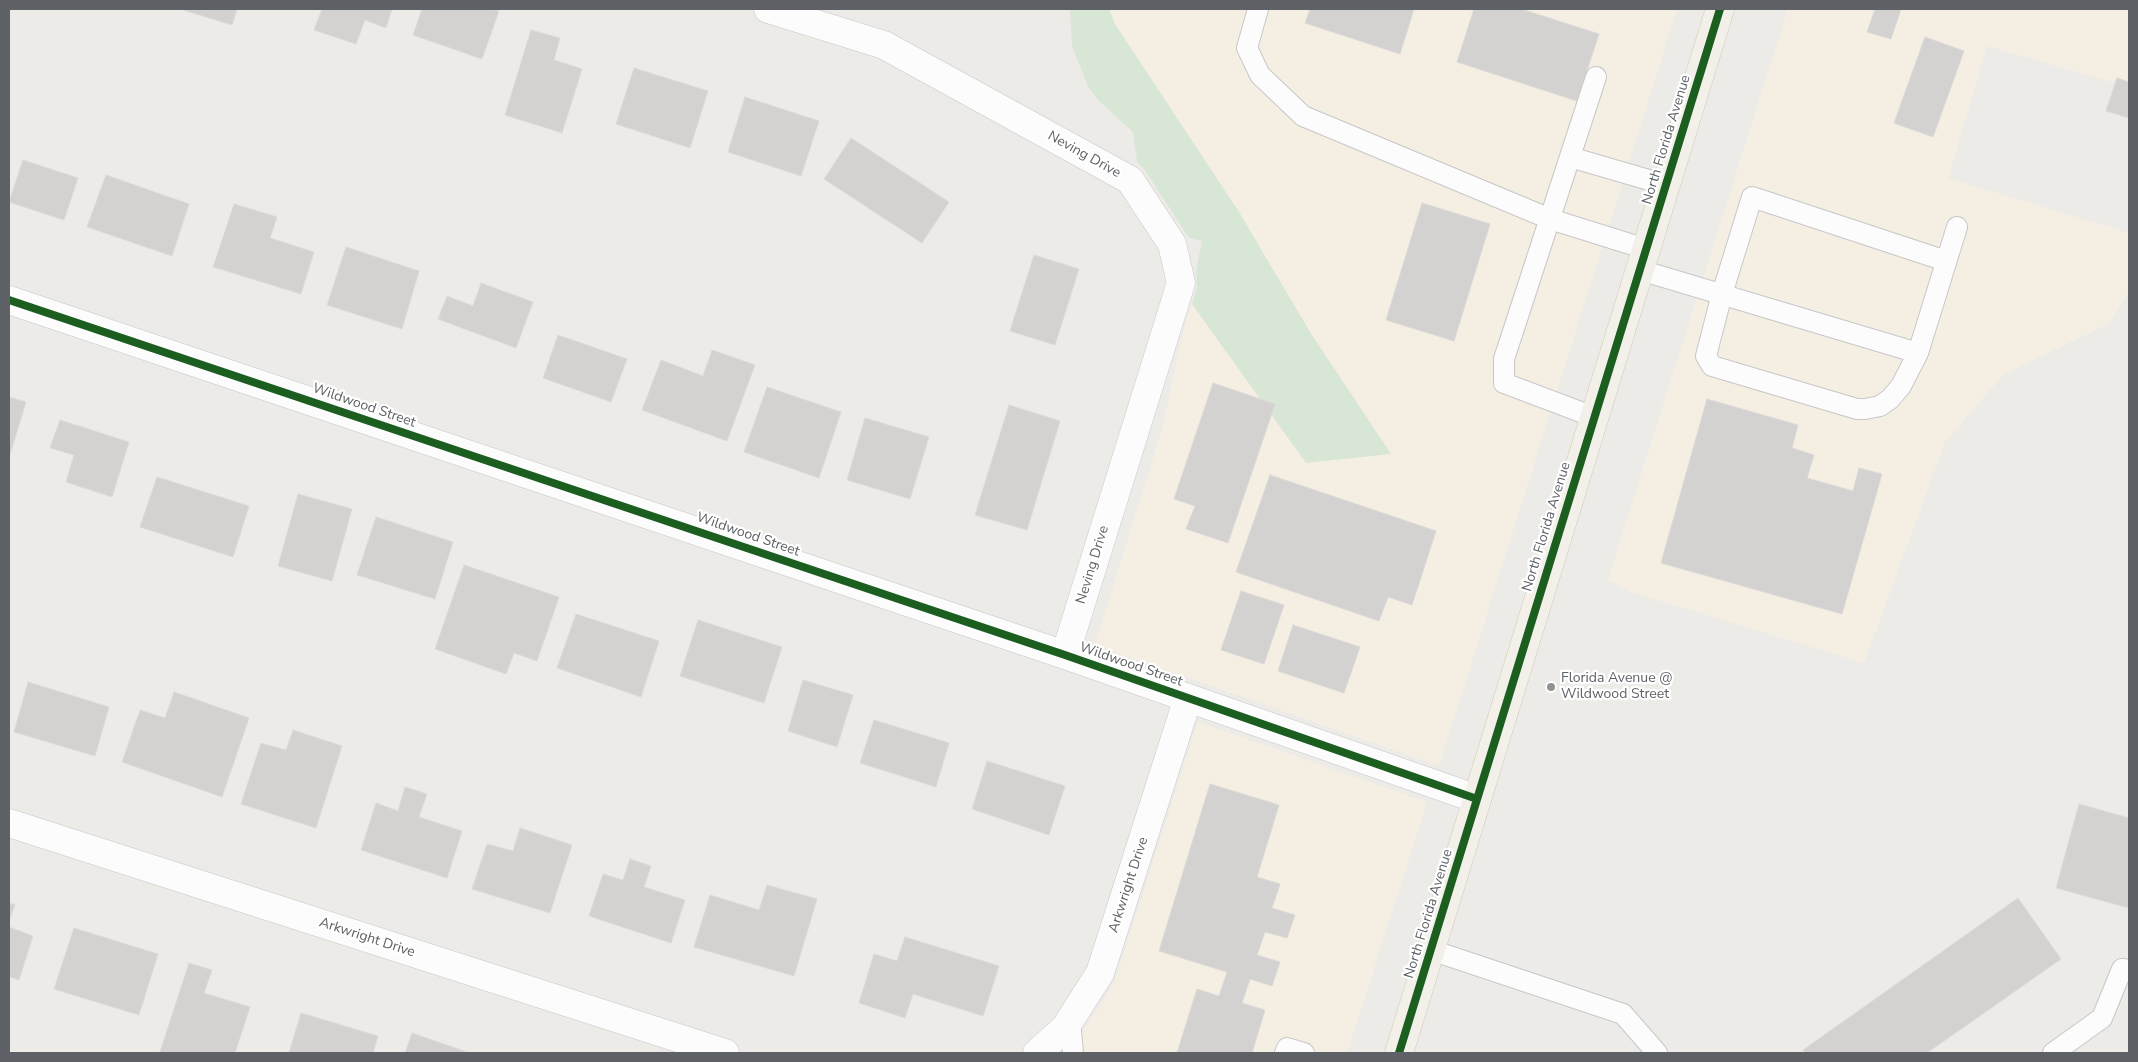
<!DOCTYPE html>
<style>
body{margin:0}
#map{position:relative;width:2138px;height:1062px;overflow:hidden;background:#edebe8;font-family:"Nunito Sans",sans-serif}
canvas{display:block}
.frame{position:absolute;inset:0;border:10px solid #5e6165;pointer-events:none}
</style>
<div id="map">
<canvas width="2138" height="1062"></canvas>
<div class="frame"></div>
</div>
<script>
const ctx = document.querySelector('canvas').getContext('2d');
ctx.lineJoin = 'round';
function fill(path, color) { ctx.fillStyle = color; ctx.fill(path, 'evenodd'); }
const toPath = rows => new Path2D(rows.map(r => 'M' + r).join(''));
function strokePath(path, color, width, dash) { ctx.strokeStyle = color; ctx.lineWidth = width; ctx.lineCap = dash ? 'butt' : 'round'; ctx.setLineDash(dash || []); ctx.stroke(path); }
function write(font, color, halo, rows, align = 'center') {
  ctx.font = font + ' "Nunito Sans",sans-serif'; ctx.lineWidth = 4.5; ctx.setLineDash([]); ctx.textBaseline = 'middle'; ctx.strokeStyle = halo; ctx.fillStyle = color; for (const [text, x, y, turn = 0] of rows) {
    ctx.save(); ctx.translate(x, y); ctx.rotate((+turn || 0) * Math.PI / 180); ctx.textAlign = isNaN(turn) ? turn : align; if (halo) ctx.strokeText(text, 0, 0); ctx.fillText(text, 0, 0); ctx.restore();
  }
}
fill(toPath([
 [1109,9,1677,9,1439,766,1095,645,1162,430,1184,328,1192,304,1306,463,1310,332,1239,212,1115,24],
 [1788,9,2129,9,2129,87,1987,46,1948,178,2129,233,2129,290,2110,323,2003,375,1945,442,1864,663,1631,592,1608,580],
 [1198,722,1427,802,1347,1053,1064,1053,1075,1043,1114,984]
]), '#f5efe3');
fill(toPath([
 [1070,9,1109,9,1115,24,1239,212,1310,332,1391,454,1306,463,1192,304,1197,288,1196,271,1202,241,1189,238,1144,169,1137,162,1133,132,1099,101,1088,87,1072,46]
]), '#d8e7d5');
const building = toPath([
 [180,9,237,9,232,25,180,9],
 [322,9,392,9,386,28,365,20,356,44,314,30,322,9],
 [422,9,491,9,499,11,482,59,413,35,422,9],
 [1310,9,1414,9,1400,54,1305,23,1310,9],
 [1474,9,1521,9,1599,34,1577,101,1457,62,1474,9],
 [1875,9,1901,9,1891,39,1867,32,1875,9],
 [531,30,560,38,554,60,582,69,562,133,505,115,531,30],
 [1925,37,1964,51,1933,137,1894,123,1925,37],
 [634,68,708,91,690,148,616,124,634,68],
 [2117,78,2129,82,2129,118,2106,111,2117,78],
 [745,97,819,121,801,176,728,152,745,97],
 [851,138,949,202,922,243,824,179,851,138],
 [23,160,78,178,64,220,9,202,23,160],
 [106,175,189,204,172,256,87,227,106,175],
 [1422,203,1490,224,1454,341,1386,320,1422,203],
 [234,204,277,217,270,238,314,252,301,294,213,267,234,204],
 [346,247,419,271,402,329,327,305,346,247],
 [1034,255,1079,269,1055,345,1010,331,1034,255],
 [481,283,533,302,516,348,438,319,447,296,473,306,481,283],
 [558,335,627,359,611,402,543,378,558,335],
 [712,350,755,365,727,441,642,410,661,360,703,376,712,350],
 [1213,383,1275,404,1228,543,1186,529,1195,506,1174,499,1213,383],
 [767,387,841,412,819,478,744,452,767,387],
 [9,397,26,402,9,458,9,397],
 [1707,399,1798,425,1792,448,1814,455,1807,478,1853,491,1859,468,1882,474,1842,614,1661,563,1707,399],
 [1009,405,1060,421,1027,530,975,515,1009,405],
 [865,418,929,437,910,499,847,480,865,418],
 [60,420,129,442,112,497,66,482,74,455,50,448,60,420],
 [1270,475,1436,531,1412,605,1388,597,1379,621,1236,572,1270,475],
 [157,477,249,506,233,557,140,527,157,477],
 [298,494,352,509,332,581,278,566,298,494],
 [376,517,453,542,435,599,357,575,376,517],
 [464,565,559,597,537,661,514,653,506,674,435,649,464,565],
 [1241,591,1284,605,1264,664,1221,650,1241,591],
 [576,614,659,641,641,697,557,668,576,614],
 [698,620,782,647,764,703,680,676,698,620],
 [1293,625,1360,647,1344,693,1278,671,1293,625],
 [803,680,853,695,837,747,788,731,803,680],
 [28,682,109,707,95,756,14,732,28,682],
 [174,692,249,718,222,797,122,762,140,710,165,718,174,692],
 [874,720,949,743,936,787,860,763,874,720],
 [293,730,342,746,316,828,241,804,261,743,286,750,293,730],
 [987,761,1065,786,1049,835,972,809,987,761],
 [1210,784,1279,805,1257,877,1280,884,1272,908,1295,915,1287,938,1265,932,1257,955,1280,962,1272,986,1250,979,1242,1003,1265,1010,1252,1053,1177,1053,1197,989,1219,996,1227,972,1159,951,1210,784],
 [405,787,427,794,419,817,462,831,447,878,361,850,376,803,398,811,405,787],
 [2079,804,2129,818,2129,908,2056,888,2079,804],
 [520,828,572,845,550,913,472,889,487,844,513,851,520,828],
 [630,859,651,866,644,887,685,900,671,943,589,916,603,874,623,880,630,859],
 [767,885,817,899,794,976,694,947,710,895,759,910,767,885],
 [2018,898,2061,959,1927,1053,1805,1053,1803,1050,2018,898],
 [9,903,15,905,9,921,9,903],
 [9,927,33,936,19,980,9,977,9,927],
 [74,928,158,954,139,1015,54,989,74,928],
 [905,937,999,966,983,1016,913,994,905,1018,859,1003,874,954,897,961,905,937],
 [189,963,212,970,204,993,250,1007,235,1053,160,1052,189,963],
 [301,1013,378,1036,373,1053,289,1053,301,1013],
 [412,1033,470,1053,405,1053,412,1033]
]);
fill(building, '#d4d2d1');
strokePath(building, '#dcdad8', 1);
const service = toPath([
 [1258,9,1247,48,1260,75,1303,116,1550,219,1646,249],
 [1570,157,1666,185],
 [1640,270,1918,353,1957,227],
 [1918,353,1901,386,1890,399,1880,406,1865,409,1857,409,1712,366,1706,356,1722,294,1752,197,1946,261],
 [1594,417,1504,383,1504,359,1596,77],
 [1431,950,1623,1014,1657,1053],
 [1070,1021,1073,1053],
 [1285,1053,1287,1048,1304,1053],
 [2053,1053,2102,1018,2122,969,2129,970]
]);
const minor = toPath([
 [768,9,884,45,1130,180,1172,244,1181,283,1065,655],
 [9,300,1065,655,1477,799],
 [9,823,725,1053],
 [1037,1053,1065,1028,1100,973,1188,698]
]);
const primary = toPath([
 [1399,1053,1720,9]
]);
strokePath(service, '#c7c7c7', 22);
strokePath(minor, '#c7c7c7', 29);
strokePath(primary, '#d3c9b8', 29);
strokePath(service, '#fcfcfc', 20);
strokePath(minor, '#fcfcfc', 28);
strokePath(primary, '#f2f0e9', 28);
strokePath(toPath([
 [9,300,1065,655,1477,799],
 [1399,1053,1720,9]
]), '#1b5e20', 8);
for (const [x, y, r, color] of [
 [1551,687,5,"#909193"]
]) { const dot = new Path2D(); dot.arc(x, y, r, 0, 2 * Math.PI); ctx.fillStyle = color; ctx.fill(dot); strokePath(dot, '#fff', 2); }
write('14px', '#5e6165', '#fff', [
 ["North Florida Avenue",1667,140,-73],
 ["Neving Drive",1084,155,29],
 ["Wildwood Street",364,406,19],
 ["North Florida Avenue",1547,527,-73],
 ["Wildwood Street",748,535,19],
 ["Neving Drive",1093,565,-73],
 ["Wildwood Street",1131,665,19],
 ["Arkwright Drive",1129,885,-72],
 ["North Florida Avenue",1429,914,-73],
 ["Arkwright Drive",367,938,18]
]);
write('14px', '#5e6165', '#fff', [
 ["Florida Avenue @",1561,679],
 ["Wildwood Street",1561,695]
], 'left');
</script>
